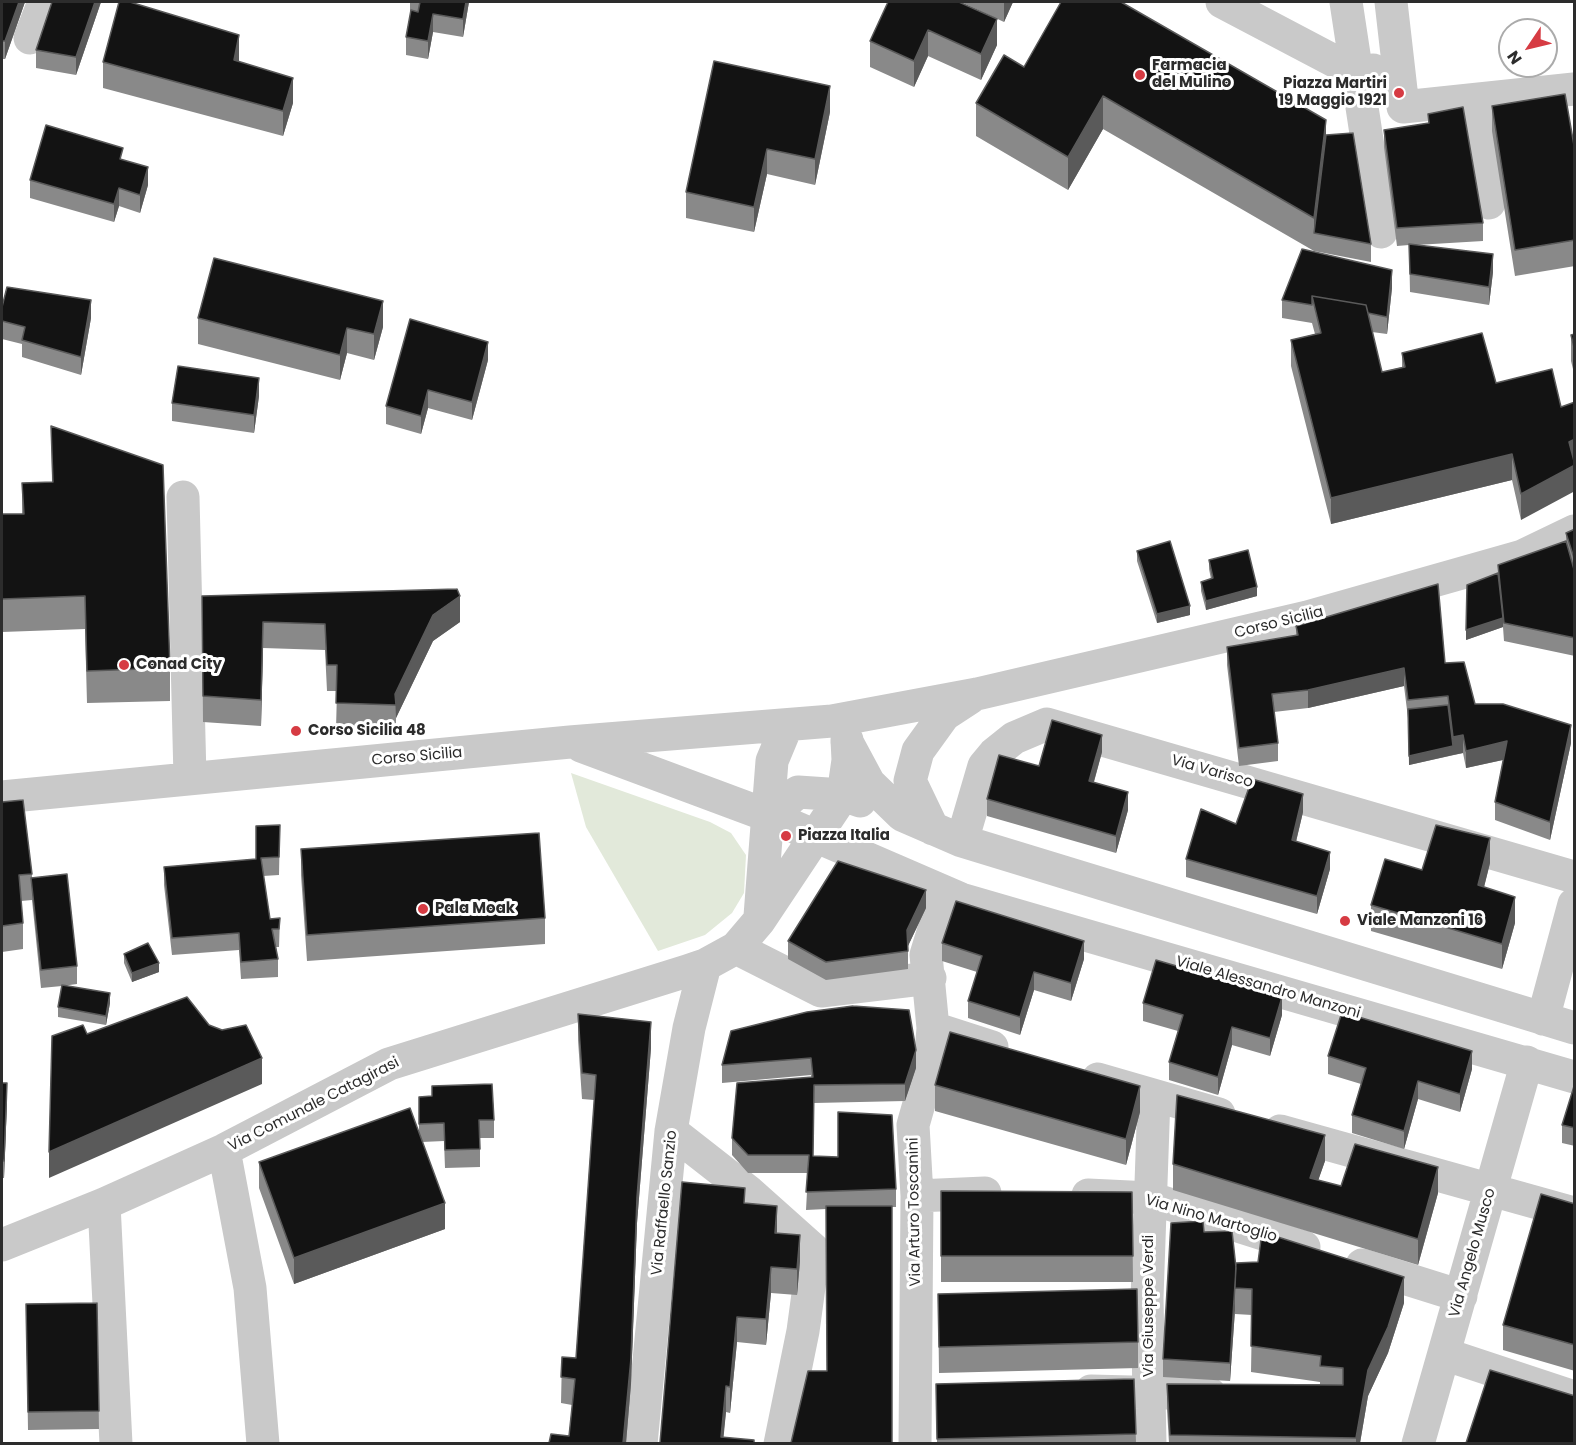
<!DOCTYPE html>
<style>
body{margin:0}
#map{position:relative;width:1576px;height:1445px;overflow:hidden;background:#fff;font-family:Poppins,sans-serif}
canvas{display:block}
.frame{position:absolute;inset:0;border:3px solid #2c2c2c;pointer-events:none}
.north{position:absolute;left:1498px;top:18px;width:60px;height:60px;box-sizing:border-box;background:#fff;border:2px solid #ababab;border-radius:50%;rotate:235deg;font-size:16px;font-weight:700;line-height:24px;text-align:center;color:#2c2c2c}
.north::after{content:'';display:block;margin:auto;width:21px;height:27px;background:#d63b43;clip-path:polygon(50% 0,100% 100%,50% 72%,0 100%)}
</style>
<div id="map">
<canvas width="1576" height="1445"></canvas>
<div class="frame"></div>
<div class="north">N</div>
</div>
<script>
const ctx = document.querySelector('canvas').getContext('2d');
ctx.lineJoin = 'round';
function fill(path, color) { ctx.fillStyle = color; ctx.fill(path, 'evenodd'); }
const toPath = rows => new Path2D(rows.map(r => 'M' + r).join(''));
function strokePath(path, color, width, dash) { ctx.strokeStyle = color; ctx.lineWidth = width; ctx.lineCap = dash ? 'butt' : 'round'; ctx.setLineDash(dash || []); ctx.stroke(path); }
function write(font, color, halo, rows, align = 'center') {
  ctx.font = font + ' Poppins,sans-serif'; ctx.lineWidth = 6; ctx.setLineDash([]); ctx.textBaseline = 'middle'; ctx.strokeStyle = halo; ctx.fillStyle = color; for (const [text, x, y, turn = 0] of rows) {
    ctx.save(); ctx.translate(x, y); ctx.rotate((+turn || 0) * Math.PI / 180); ctx.textAlign = isNaN(turn) ? turn : align; if (halo) ctx.strokeText(text, 0, 0); ctx.fillText(text, 0, 0); ctx.restore();
  }
}
fill(toPath([
 [571,773,710,822,731,833,746,855,744,893,732,913,705,935,658,951,586,827]
]), '#e2e9da');
strokePath(toPath([
 [1222,2,1357,73,1373,70],
 [1346,2,1381,232],
 [1391,2,1403,107,1574,89],
 [30,38,44,2],
 [1475,100,1489,203],
 [183,497,190,778],
 [847,742,869,783,902,815,962,841,1574,1028],
 [581,746,769,816,961,899,1574,1077],
 [2,797,570,742,832,721,977,694,1307,617,1522,556,1574,531],
 [769,816,798,792,843,795,860,801],
 [933,829,910,781,918,751,944,715,970,698],
 [962,841,984,766,994,754,1014,738,1047,724,1574,877],
 [760,916,772,761,787,725],
 [736,948,821,991,930,978],
 [1543,1019,1574,904],
 [933,1028,992,1047],
 [1098,1079,1219,1114],
 [671,1131,749,1192,814,1250,803,1331,780,1444],
 [1280,1131,1574,1213],
 [224,1150,250,1288,263,1444],
 [1088,1195,1150,1198,1304,1247],
 [917,1196,985,1193],
 [104,1204,116,1444],
 [2,1245,104,1204,224,1150,389,1064,687,971,705,965,736,948,759,921,843,795,848,760,847,740],
 [1362,1265,1461,1296],
 [1444,1354,1574,1397],
 [1091,1391,1210,1394],
 [641,1444,671,1131,689,1028,705,965],
 [915,1444,917,1196,913,1125,930,1065,933,1028,926,955,939,913,947,894],
 [1150,1444,1147,1298,1154,1097],
 [1418,1444,1527,1062]
]), '#c9c9c9', 33);
fill(toPath([
 [2,2,25,2,5,59,2,59],
 [52,2,101,2,76,75,36,68,36,50],
 [410,2,469,2,463,37,433,32,428,59,406,55,406,37,410,15],
 [888,2,997,45,981,80,928,56,914,87,870,67,870,41],
 [961,2,1013,2,1004,22],
 [239,61,293,103,283,136,103,88,103,62],
 [1024,67,1326,135,1371,244,1371,262,1314,251,1103,129,1068,190,976,136,976,103],
 [1492,106,1575,151,1575,266,1515,276,1492,131],
 [830,112,815,185,767,174,754,232,686,218,686,192],
 [1428,114,1483,223,1483,241,1416,245,1493,272,1489,305,1410,292,1409,245,1397,246,1384,147,1384,130,1428,123],
 [123,160,148,185,140,213,119,206,114,222,30,198,30,180],
 [1392,288,1387,334,1372,332,1382,372,1402,367,1402,353,1496,383,1552,369,1521,520,1512,480,1331,524,1291,366,1291,340,1315,334,1312,323,1282,318,1282,300],
 [2,307,91,318,81,375,22,357,22,344,2,339],
 [198,318,383,327,374,360,347,353,340,380,198,344],
 [1575,334,1575,377,1571,361,1571,335],
 [488,360,472,420,428,408,421,434,386,424,386,406],
 [259,396,254,433,172,421,172,403],
 [51,426,170,668,170,701,87,703,85,629,2,632,2,514,22,514,22,483,52,482],
 [1575,529,1575,656,1504,641,1503,627,1466,640,1498,573,1498,565,1566,541,1566,533],
 [1137,551,1190,615,1157,623,1137,561],
 [1209,560,1257,596,1206,610,1201,591,1201,582,1211,579,1209,569],
 [202,596,460,622,433,641,396,718,396,730,336,729,337,691,327,691,325,650,263,648,261,726,203,722],
 [1296,626,1445,663,1475,704,1571,743,1550,840,1495,820,1495,802,1503,760,1466,768,1463,753,1409,765,1408,718,1404,686,1308,708,1274,712,1278,743,1278,761,1239,766,1227,665,1227,647,1296,636],
 [1102,752,1094,782,1128,810,1116,853,987,816,987,799,1039,766],
 [2,802,32,874,32,878,77,966,77,984,62,986,110,1003,106,1025,58,1017,58,1007,62,986,41,988,32,900,21,901,23,923,23,949,2,952],
 [1303,812,1296,842,1330,869,1317,914,1186,877,1186,859,1236,824],
 [280,825,279,875,263,876,270,919,280,918,279,947,276,947,278,959,278,977,241,979,239,950,172,955,164,885,164,867,256,859],
 [301,849,545,918,545,944,307,961,301,875],
 [1490,863,1484,887,1515,923,1502,969,1371,931,1371,905,1422,870],
 [926,908,908,946,908,969,826,980,788,959,788,941],
 [942,943,1084,959,1071,1001,1034,990,1020,1035,968,1018,968,1001,977,972,942,961],
 [124,954,159,972,132,982,124,963],
 [1143,1003,1282,1015,1270,1056,1232,1045,1218,1095,1169,1080,1169,1062,1178,1031,1143,1021],
 [578,1014,651,1048,637,1223,631,1384,626,1443,549,1443,569,1436,572,1405,561,1403,562,1357,576,1358,594,1100,582,1099,578,1040],
 [731,1031,916,1068,905,1101,814,1103,813,1156,896,1189,896,1207,892,1207,827,1371,826,1209,806,1210,808,1173,748,1173,732,1155,732,1138,811,1077,811,1075,722,1083,722,1065],
 [1328,1056,1472,1069,1460,1112,1418,1099,1404,1149,1352,1133,1352,1115,1361,1084,1328,1074],
 [2,1083,7,1101,4,1178,2,1178],
 [1575,1083,1575,1146,1562,1143,1562,1125],
 [935,1085,1140,1112,1126,1165,935,1111],
 [432,1086,494,1120,494,1138,480,1138,480,1167,445,1168,444,1141,422,1142,445,1229,294,1284,259,1188,259,1162,419,1132,419,1097,432,1096],
 [1325,1161,1318,1180,1341,1186,1438,1193,1418,1265,1173,1190,1173,1164],
 [941,1191,1132,1192,1133,1282,941,1282],
 [745,1203,777,1233,800,1261,797,1295,771,1293,766,1345,737,1342,730,1413,726,1412,723,1437,660,1443],
 [1575,1204,1575,1371,1503,1350,1503,1325],
 [1204,1232,1236,1268,1404,1303,1388,1353,1368,1396,1360,1443,1169,1443,1167,1410,1167,1384,1320,1384,1320,1382,1251,1372,1252,1315,1235,1314,1235,1310,1230,1381,1163,1377,1163,1359],
 [938,1294,1138,1342,1138,1368,939,1373],
 [97,1303,99,1429,28,1430,26,1304],
 [1134,1379,1136,1443,937,1443,936,1384]
]), '#898989');
fill(toPath([
 [19,2,25,2,5,59,5,41],
 [95,2,101,2,76,75,76,57],
 [466,2,469,2,463,37,463,19],
 [1004,2,1013,2,1004,22],
 [433,14,433,32,428,59,428,41],
 [997,19,997,45,981,80,981,54],
 [928,30,928,56,914,87,914,61],
 [239,35,239,61,234,86,234,60],
 [293,78,293,103,283,136,283,111],
 [830,86,830,112,815,185,815,159],
 [1103,96,1103,129,1068,190,1068,157],
 [1326,120,1326,153,1314,233,1314,218],
 [767,149,767,174,754,232,754,207],
 [148,167,148,185,140,213,140,195],
 [119,188,119,206,114,222,114,204],
 [1493,254,1493,272,1489,305,1489,287],
 [1392,270,1392,288,1387,334,1387,317],
 [91,300,91,318,81,375,81,357],
 [383,301,383,327,374,360,374,334],
 [347,328,347,353,340,380,340,355],
 [488,342,488,360,472,420,472,402],
 [259,378,259,396,254,433,254,415],
 [428,390,428,408,421,434,421,416],
 [1575,439,1575,465,1569,442],
 [1512,454,1512,480,1331,524,1331,498],
 [1575,465,1575,491,1521,520,1521,494],
 [1257,587,1257,596,1206,610,1206,601],
 [460,596,460,622,433,641,396,718,395,694,433,615],
 [1190,606,1190,615,1157,623,1157,614],
 [1503,618,1503,627,1466,640,1466,630],
 [263,622,263,648,261,726,261,700],
 [1404,668,1404,686,1308,708,1308,690],
 [1571,725,1571,743,1550,840,1550,822],
 [1102,735,1102,752,1089,799,1089,781],
 [1463,735,1463,753,1453,755,1453,737],
 [1507,741,1507,759,1466,768,1466,751],
 [1453,746,1453,755,1409,765,1409,756],
 [1128,792,1128,810,1116,853,1116,836],
 [1303,794,1303,812,1292,858,1292,840],
 [1490,838,1490,863,1478,911,1478,885],
 [1330,852,1330,869,1317,914,1317,896],
 [926,890,926,908,907,948,907,930],
 [1515,897,1515,923,1502,969,1502,944],
 [1084,941,1084,959,1071,1001,1071,983],
 [159,963,159,972,132,982,132,973],
 [1034,972,1034,990,1020,1035,1020,1017],
 [110,993,110,1003,106,1025,106,1016],
 [1282,997,1282,1015,1270,1056,1270,1038],
 [651,1022,651,1048,637,1223,631,1384,626,1443,623,1443,637,1197],
 [1232,1027,1232,1045,1218,1095,1218,1077],
 [916,1050,916,1068,905,1101,905,1084],
 [1472,1051,1472,1069,1460,1112,1460,1094],
 [262,1058,262,1084,49,1178,49,1152],
 [1418,1081,1418,1099,1404,1149,1404,1131],
 [7,1083,7,1101,4,1178,4,1161],
 [1140,1086,1140,1112,1126,1165,1126,1139],
 [1325,1135,1325,1161,1310,1204,1310,1178],
 [1438,1167,1438,1193,1418,1265,1418,1239],
 [445,1203,445,1229,294,1284,294,1258],
 [777,1206,777,1231,775,1259,775,1233],
 [800,1235,800,1261,797,1295,797,1269],
 [771,1267,771,1293,766,1345,766,1319],
 [1404,1277,1404,1303,1388,1353,1368,1396,1360,1443,1356,1443,1356,1438,1368,1370],
 [1235,1292,1235,1310,1230,1381,1230,1363],
 [737,1317,737,1342,730,1413,730,1387],
 [726,1386,726,1412,723,1443,721,1437]
]), '#5a5a5a');
const building = toPath([
 [2,2,19,2,5,41,2,41,2,2],
 [52,2,95,2,76,57,36,50,52,2],
 [119,2,130,2,239,35,234,60,293,78,283,111,103,62,119,2],
 [420,2,466,2,463,19,433,14,428,41,406,37,411,10,418,12,420,2],
 [888,2,959,2,997,19,981,54,928,30,914,61,870,41,888,2],
 [1061,2,1121,2,1326,120,1314,218,1103,96,1068,157,976,103,1004,55,1024,67,1061,2],
 [714,61,830,86,815,159,767,149,754,207,686,192,714,61],
 [1565,94,1575,151,1575,240,1515,250,1492,106,1565,94],
 [1463,107,1483,223,1397,228,1384,130,1429,123,1428,114,1463,107],
 [46,125,123,148,120,159,148,167,140,195,119,188,114,204,30,180,46,125],
 [1353,133,1371,244,1314,233,1326,135,1353,133],
 [1409,244,1493,254,1489,287,1410,274,1409,244],
 [1302,249,1392,270,1387,317,1368,313,1366,305,1312,296,1312,305,1282,300,1302,249],
 [214,258,383,301,374,334,347,328,340,355,198,318,214,258],
 [7,287,91,300,81,357,22,340,25,327,2,321,2,307,7,287],
 [1312,296,1366,305,1382,372,1405,367,1402,353,1482,333,1496,383,1552,369,1561,407,1575,402,1575,439,1569,442,1575,465,1521,494,1512,454,1331,498,1291,340,1321,333,1312,296],
 [410,319,488,342,472,402,428,390,421,416,386,406,410,319],
 [1575,334,1575,351,1571,335,1575,334],
 [178,366,259,378,254,415,172,403,178,366],
 [51,426,163,465,170,668,87,671,85,596,2,599,2,514,24,514,22,483,53,482,51,426],
 [1575,529,1575,561,1566,533,1575,529],
 [1170,541,1190,606,1157,614,1137,551,1170,541],
 [1566,541,1575,573,1575,638,1504,623,1498,565,1566,541],
 [1248,550,1257,587,1206,601,1201,582,1213,578,1209,560,1248,550],
 [1498,573,1503,618,1466,630,1467,585,1498,573],
 [1438,584,1445,663,1464,662,1475,704,1503,704,1571,725,1550,822,1495,802,1507,741,1466,751,1463,735,1453,737,1448,696,1408,700,1404,668,1308,690,1272,694,1278,743,1239,748,1227,647,1298,635,1296,626,1438,584],
 [457,589,460,596,433,615,395,694,396,705,336,703,337,665,327,665,325,624,263,622,261,700,203,696,202,596,457,589],
 [1448,705,1453,746,1409,756,1408,709,1448,705],
 [1052,720,1102,735,1089,781,1128,792,1116,836,987,799,999,755,1039,766,1052,720],
 [1252,779,1303,794,1292,840,1330,852,1317,896,1186,859,1201,809,1236,824,1252,779],
 [23,800,32,874,19,875,23,923,2,926,2,802,23,800],
 [280,825,279,857,261,858,270,919,280,918,279,929,272,929,278,959,241,962,239,933,172,938,164,867,256,859,256,826,280,825],
 [1436,825,1490,838,1478,885,1515,897,1502,944,1371,905,1385,859,1422,870,1436,825],
 [539,833,545,918,307,935,301,849,539,833],
 [838,861,926,890,907,930,908,951,826,962,788,941,838,861],
 [67,874,77,966,41,970,31,878,67,874],
 [956,901,1084,941,1071,983,1034,972,1020,1017,968,1001,982,956,942,943,956,901],
 [148,943,159,963,132,973,124,954,148,943],
 [1156,960,1282,997,1270,1038,1232,1027,1218,1077,1169,1062,1183,1015,1143,1003,1156,960],
 [62,985,110,993,106,1016,58,1007,62,985],
 [187,997,209,1025,222,1030,246,1025,262,1058,49,1152,52,1036,83,1025,87,1034,187,997],
 [853,1006,909,1010,916,1050,905,1084,814,1085,813,1156,838,1157,838,1112,892,1115,896,1189,806,1192,809,1155,748,1155,732,1138,737,1083,813,1077,811,1058,722,1065,731,1031,807,1012,853,1006],
 [1342,1012,1472,1051,1460,1094,1418,1081,1404,1131,1352,1115,1366,1068,1328,1056,1342,1012],
 [578,1014,651,1022,637,1197,631,1358,623,1443,549,1443,551,1434,569,1436,575,1379,561,1377,562,1357,576,1358,596,1075,582,1073,578,1014],
 [950,1032,1140,1086,1126,1139,935,1085,950,1032],
 [2,1083,7,1083,4,1161,2,1160,2,1083],
 [1575,1083,1575,1128,1562,1125,1575,1083],
 [492,1084,494,1120,479,1120,480,1149,445,1150,444,1123,419,1124,419,1097,432,1096,432,1086,492,1084],
 [1177,1095,1325,1135,1310,1178,1341,1186,1355,1144,1438,1167,1418,1239,1173,1164,1177,1095],
 [410,1108,445,1203,294,1258,259,1162,410,1108],
 [682,1182,745,1188,744,1203,777,1206,775,1233,800,1235,797,1269,771,1267,766,1319,737,1317,730,1387,726,1386,721,1437,754,1440,754,1443,660,1443,682,1182],
 [941,1191,1132,1192,1133,1256,941,1256,941,1191],
 [1541,1194,1575,1204,1575,1345,1503,1325,1541,1194],
 [826,1206,892,1206,892,1443,791,1443,808,1371,827,1371,826,1206],
 [1203,1221,1204,1232,1232,1231,1236,1268,1230,1363,1163,1359,1171,1223,1203,1221],
 [1262,1232,1404,1277,1388,1327,1368,1370,1356,1438,1170,1435,1167,1384,1343,1385,1343,1368,1320,1366,1321,1356,1251,1346,1252,1289,1235,1288,1236,1263,1258,1262,1262,1232],
 [1137,1289,1138,1342,939,1347,938,1294,1137,1289],
 [97,1303,99,1411,28,1412,26,1304,97,1303],
 [1490,1370,1575,1396,1575,1443,1466,1443,1490,1370],
 [1134,1379,1136,1434,937,1439,936,1384,1134,1379]
]);
fill(building, '#131313');
strokePath(building, '#5a5a5a', 1.5);
for (const [x, y, r, color] of [
 [1140,75,6,"#d63b43"],
 [1399,93,6,"#d63b43"],
 [124,665,6,"#d63b43"],
 [296,731,6,"#d63b43"],
 [786,836,6,"#d63b43"],
 [423,909,6,"#d63b43"],
 [1345,921,6,"#d63b43"]
]) { const dot = new Path2D(); dot.arc(x, y, r, 0, 2 * Math.PI); ctx.fillStyle = color; ctx.fill(dot); strokePath(dot, '#fff', 2); }
write('bold 15px', '#2c2c2c', '#fff', [
 ["Farmacia",1152,66],
 ["del Mulino",1152,83],
 ["Piazza Martiri",1387,84,"right"],
 ["19 Maggio 1921",1387,101,"right"],
 ["Conad City",136,665],
 ["Corso Sicilia 48",308,731],
 ["Piazza Italia",798,836],
 ["Pala Moak",435,909],
 ["Viale Manzoni 16",1357,921]
], 'left');
write('15px', '#2c2c2c', '#fff', [
 ["Corso Sicilia",1279,623,-14],
 ["Corso Sicilia",417,757,-5],
 ["Via Varisco",1212,772,16],
 ["Viale Alessandro Manzoni",1268,988,16],
 ["Via Comunale Catagirasi",314,1105,-27],
 ["Via Raffaello Sanzio",665,1203,-84],
 ["Via Arturo Toscanini",915,1212,-91],
 ["Via Nino Martoglio",1211,1219,16],
 ["Via Angelo Musco",1473,1253,-74],
 ["Via Giuseppe Verdi",1149,1306,-90]
]);
</script>
